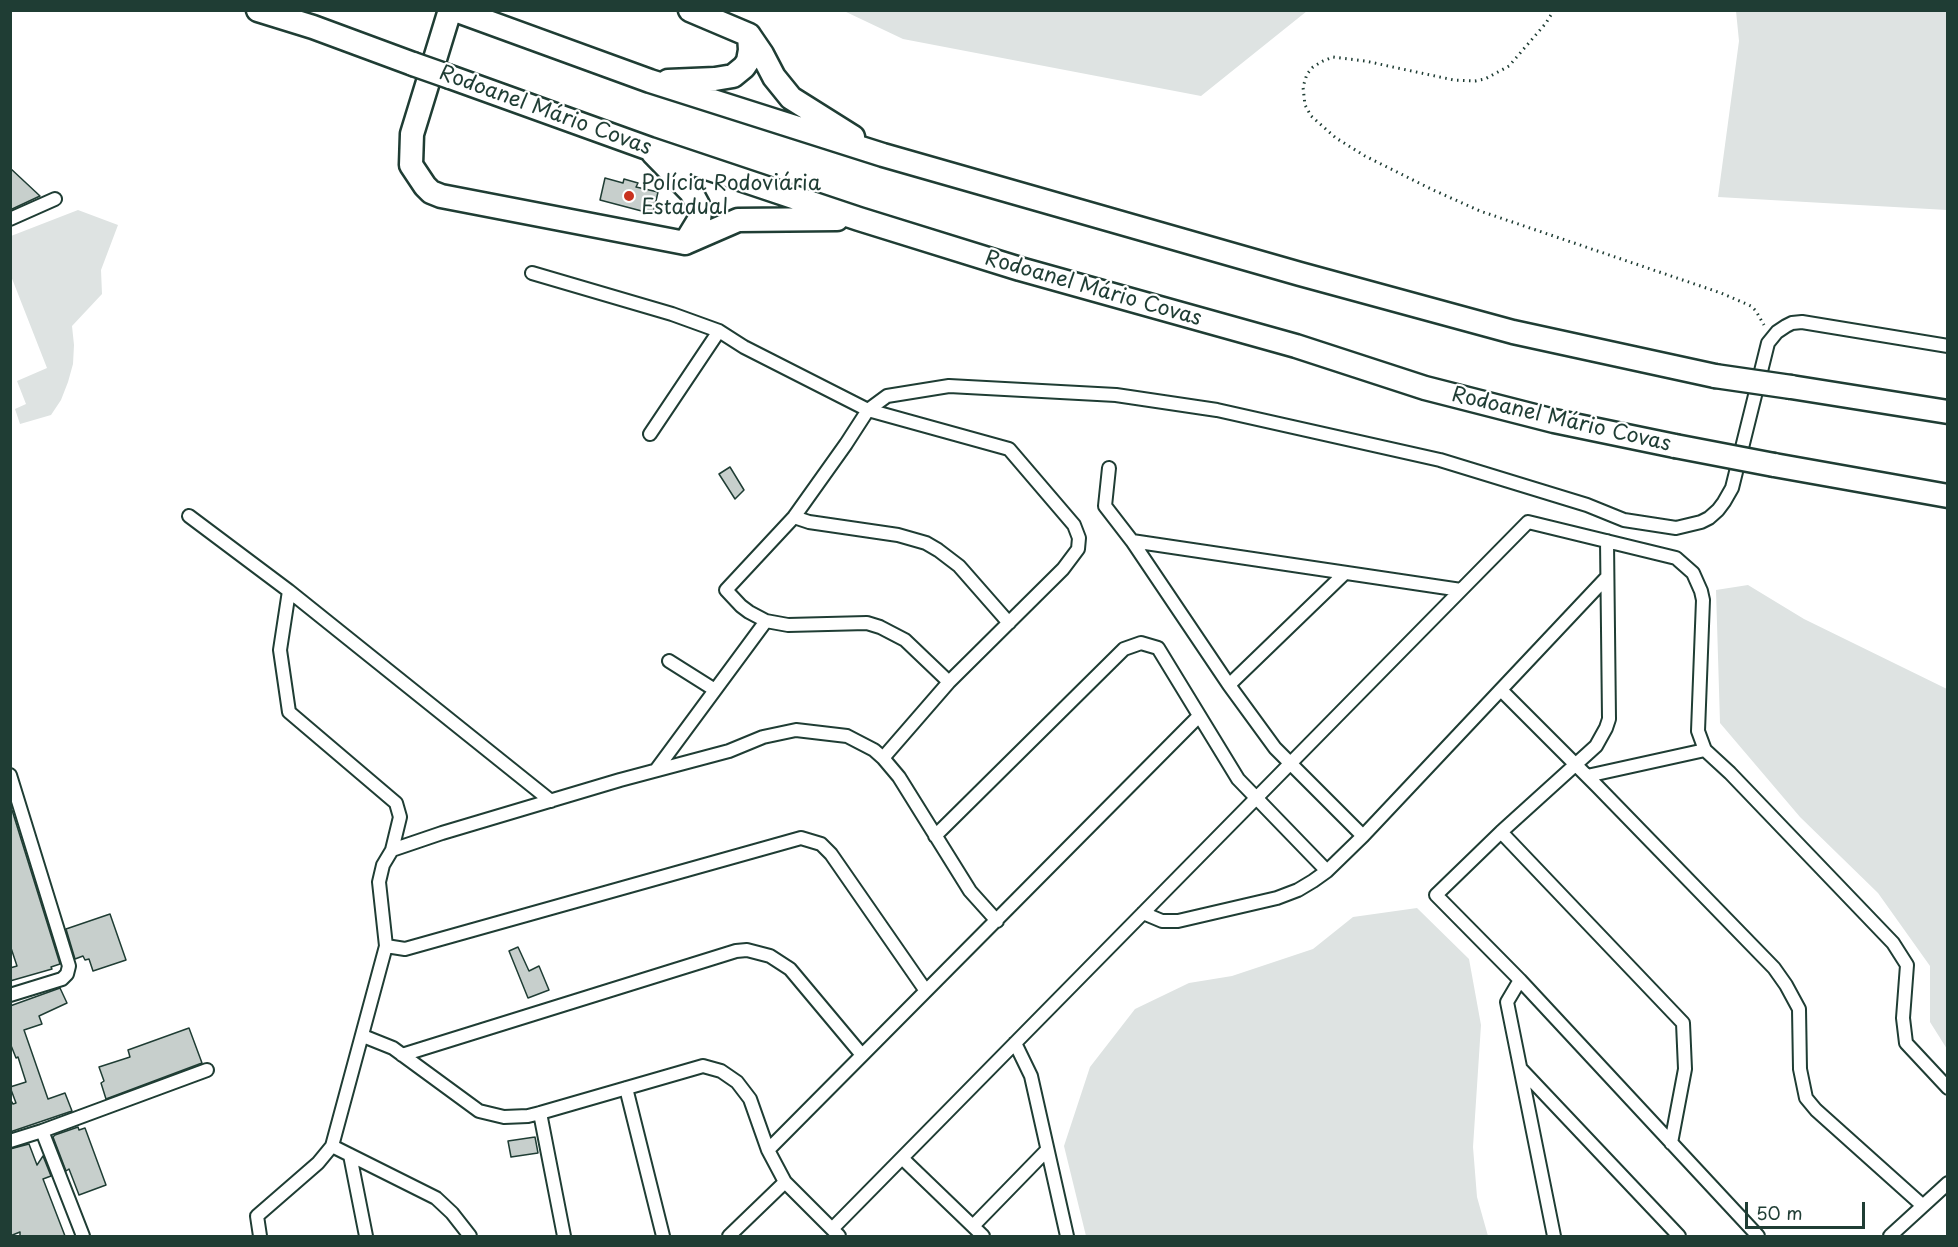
<!DOCTYPE html>
<meta charset="utf-8">
<style>
body{margin:0}
#map{position:relative;width:1958px;height:1247px;overflow:hidden;background:#fff;font-family:"Playpen Sans",sans-serif}
canvas{display:block}
.frame{position:absolute;inset:0;border:12px solid #1f3d34;pointer-events:none}
.scale{position:absolute;left:1745px;top:1202px;width:120px;height:27px;box-sizing:border-box;border:3px solid #1f3d34;border-top:0;padding-left:8px;font-size:18px;line-height:21px;white-space:nowrap;color:#1f3d34;-webkit-text-stroke:4px #fff;paint-order:stroke}
</style>
<div id="map">
<canvas width="1958" height="1247"></canvas>
<div class="frame"></div>
<div class="scale">50 m</div>
</div>
<script>
const ctx = document.querySelector('canvas').getContext('2d');
ctx.lineJoin = 'round';
function fill(path, color) { ctx.fillStyle = color; ctx.fill(path, 'evenodd'); }
const toPath = rows => new Path2D(rows.map(r => 'M' + r).join(''));
function strokePath(path, color, width, dash) { ctx.strokeStyle = color; ctx.lineWidth = width; ctx.lineCap = dash ? 'butt' : 'round'; ctx.setLineDash(dash || []); ctx.stroke(path); }
function write(font, color, halo, rows, align = 'center') {
  ctx.font = font + ' "Playpen Sans",sans-serif'; ctx.lineWidth = 4.5; ctx.setLineDash([]); ctx.textBaseline = 'middle'; ctx.strokeStyle = halo; ctx.fillStyle = color; for (const [text, x, y, turn = 0] of rows) {
    ctx.save(); ctx.translate(x, y); ctx.rotate((+turn || 0) * Math.PI / 180); ctx.textAlign = isNaN(turn) ? turn : align; if (halo) ctx.strokeText(text, 0, 0); ctx.fillText(text, 0, 0); ctx.restore();
  }
}
fill(toPath([
 [844,11,1307,10,1307,11,1201,96,903,39],
 [1736,11,1947,11,1947,210,1718,197,1739,41],
 [78,210,118,225,101,270,102,294,72,326,74,345,73,364,68,382,61,400,51,415,20,424,15,409,26,404,17,381,47,368,11,276,11,236],
 [1748,585,1804,619,1947,689,1947,1049,1930,1022,1930,966,1878,893,1800,817,1720,723,1716,590],
 [1417,908,1469,959,1481,1025,1473,1147,1477,1197,1488,1236,1086,1236,1064,1146,1090,1067,1135,1009,1189,983,1232,976,1313,949,1353,917]
]), '#dee3e2');
const building = toPath([
 [10,168,40,196,10,210,10,168],
 [605,178,623,183,624,179,638,183,636,187,658,192,653,214,600,200,605,178],
 [730,467,744,490,735,499,719,474,730,467],
 [12,810,60,964,51,967,52,969,10,981,10,968,17,966,10,945,10,811,12,810],
 [110,914,126,960,93,971,89,959,85,960,83,956,75,959,66,929,110,914],
 [518,947,529,971,539,966,549,990,528,998,509,951,518,947],
 [60,988,67,1003,39,1016,42,1024,24,1030,48,1099,65,1093,72,1111,10,1132,10,1099,13,1104,16,1103,10,1087,26,1082,18,1057,16,1058,10,1043,10,1006,60,988],
 [189,1028,202,1063,106,1099,101,1083,104,1081,99,1067,130,1057,128,1050,189,1028],
 [78,1127,79,1130,85,1128,106,1185,79,1195,69,1169,66,1171,53,1137,55,1135,78,1127],
 [535,1137,538,1153,511,1157,508,1141,535,1137],
 [29,1144,37,1165,43,1156,51,1176,43,1179,65,1236,20,1236,20,1232,10,1236,10,1149,29,1144]
]);
fill(building, '#c7cfcc');
strokePath(building, '#1f3d34', 1.5);
const street = toPath([
 [10,219,55,199],
 [532,273,672,314,719,331,744,347,868,410,1009,449,1074,525,1079,538,1078,549,1063,569,949,682,883,758],
 [650,434,719,331],
 [1109,468,1105,506,1132,541,1229,685,1275,748,1363,836],
 [189,516,289,591,551,801],
 [794,517,809,522,898,535,926,543,938,550,959,566,1009,623],
 [1132,541,1461,590],
 [1607,541,1609,719,1606,728,1596,746,1501,832,1436,895,1520,980,1758,1236],
 [669,661,715,690],
 [949,682,905,640,880,627,867,623,788,625,766,621,749,612,741,606,726,590,794,517,846,444,868,410,887,396,949,386,1116,395,1217,410,1440,460,1587,505,1624,520,1676,528,1701,522,1709,518,1718,510,1724,502,1732,488,1768,343,1777,332,1786,326,1792,323,1802,322,1948,346],
 [1229,685,1345,573],
 [1501,690,1598,787,1774,968,1786,985,1799,1009,1800,1069,1806,1098,1816,1110,1922,1205],
 [656,770,766,621],
 [10,775,69,966,67,974,62,979,10,995],
 [1587,776,1705,750],
 [1501,832,1683,1023,1685,1069,1671,1143],
 [935,836,1124,649,1141,643,1158,648,1238,779,1327,871],
 [392,850,442,833,620,780,729,751,763,737,796,730,847,736,874,750,883,758,899,777,970,891,997,921],
 [1143,913,1162,921,1178,921,1277,898,1298,890,1313,881,1327,871,1363,836,1607,577],
 [386,946,405,949,801,838,821,844,831,854,926,991],
 [1520,980,1507,1002,1554,1236],
 [363,1036,393,1048,479,1111,504,1117,528,1116,540,1113,703,1066,721,1071,737,1082,750,1099,768,1150,785,1182,839,1236],
 [1015,1043,1031,1076,1067,1236],
 [402,1055,736,951,747,950,770,956,790,969,862,1055],
 [1521,1069,1679,1236],
 [626,1088,663,1236],
 [540,1113,564,1236],
 [42,1131,83,1236],
 [10,1141,42,1131,207,1070],
 [332,1146,436,1198,452,1213,470,1236],
 [768,1150,1199,716],
 [350,1155,366,1236],
 [902,1158,983,1236],
 [973,1226,1047,1150],
 [832,1229,1528,522,1676,558,1693,573,1701,591,1703,600,1698,731,1705,750,1730,773,1893,943,1907,965,1903,1018,1906,1043,1948,1088],
 [260,1236,257,1216,318,1163,332,1146,386,946,379,882,383,865,392,850,400,817,396,803,289,712,280,650,289,591],
 [729,1236,785,1182],
 [1890,1236,1948,1183]
]);
const highway = toPath([
 [258,10,313,27,413,64],
 [450,10,412,134,411,165,425,186,431,192,441,196,685,243,738,220,837,219],
 [455,10,650,81,883,155,1300,274,1513,332,1715,376],
 [690,10,749,35,762,54,774,77,791,98,853,137],
 [450,77,650,149,859,219,1020,269,1296,346,1425,388,1554,421,1675,446],
 [668,81,715,79,733,76,744,67,748,61,750,50,749,35],
 [653,153,691,192,698,205,700,211,699,220,685,243],
 [1791,387,1948,412],
 [1774,465,1948,496]
]);
strokePath(street, '#1f3d34', 16);
strokePath(highway, '#1f3d34', 27);
strokePath(toPath([
 [1554,10,1546,23,1509,66,1485,79,1475,81,1454,80,1365,61,1333,57,1323,61,1313,67,1307,74,1303,87,1305,105,1311,116,1336,138,1365,156,1431,189,1480,211,1721,293,1751,306,1756,311,1764,325]
]), '#1f3d34', 3, [1.5, 4.5]);
strokePath(street, '#fff', 12);
strokePath(highway, '#fff', 22);
const highwayBridge = toPath([
 [413,64,450,77],
 [1715,376,1791,387],
 [1675,446,1774,465]
]);
strokePath(highwayBridge, '#1f3d34', 27, []);
strokePath(highwayBridge, '#fff', 22);
for (const [x, y, r, color] of [
 [629,196,6,"#c8321e"]
]) { const dot = new Path2D(); dot.arc(x, y, r, 0, 2 * Math.PI); ctx.fillStyle = color; ctx.fill(dot); strokePath(dot, '#fff', 2); }
write('21px', '#1f3d34', '#fff', [
 ["Rodoanel Mário Covas",545,111,20],
 ["Rodoanel Mário Covas",1093,289,16],
 ["Rodoanel Mário Covas",1561,420,13]
]);
write('21px', '#1f3d34', '#fff', [
 ["Polícia Rodoviária",641,184],
 ["Estadual",641,208]
], 'left');
</script>
